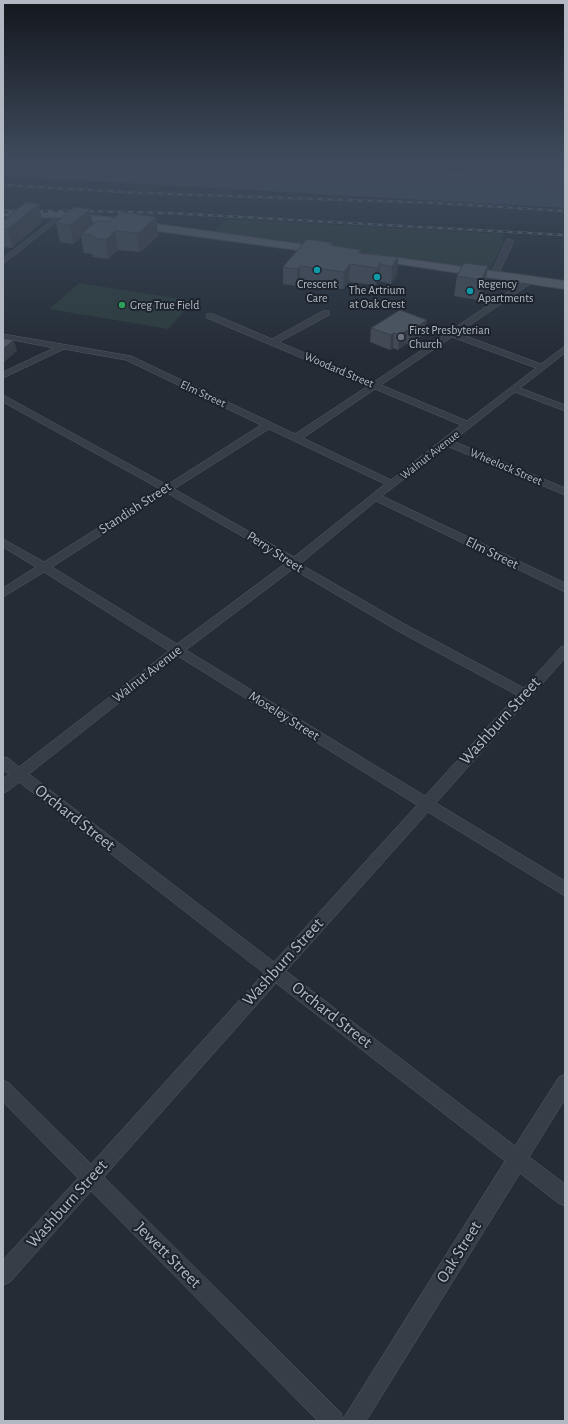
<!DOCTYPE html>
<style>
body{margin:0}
#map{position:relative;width:568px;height:1424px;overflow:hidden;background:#242c36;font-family:"Alegreya Sans",sans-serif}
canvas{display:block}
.frame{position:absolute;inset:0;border:4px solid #b2b9c3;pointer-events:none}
</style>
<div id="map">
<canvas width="568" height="1424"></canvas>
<div class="frame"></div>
</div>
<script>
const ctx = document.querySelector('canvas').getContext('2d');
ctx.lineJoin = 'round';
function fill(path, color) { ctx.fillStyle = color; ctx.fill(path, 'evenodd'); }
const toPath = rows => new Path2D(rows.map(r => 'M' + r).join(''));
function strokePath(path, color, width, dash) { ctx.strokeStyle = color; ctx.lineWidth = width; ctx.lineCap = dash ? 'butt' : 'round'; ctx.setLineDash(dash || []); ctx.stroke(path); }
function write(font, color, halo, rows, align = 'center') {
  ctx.font = font + ' "Alegreya Sans",sans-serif'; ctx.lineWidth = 4; ctx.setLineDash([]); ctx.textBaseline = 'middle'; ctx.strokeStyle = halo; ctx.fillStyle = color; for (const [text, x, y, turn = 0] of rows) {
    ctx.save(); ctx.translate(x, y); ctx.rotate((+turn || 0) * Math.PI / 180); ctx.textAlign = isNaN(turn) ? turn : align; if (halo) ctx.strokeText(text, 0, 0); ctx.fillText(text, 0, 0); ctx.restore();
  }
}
fill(toPath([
 [298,164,447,164,447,171,364,166],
 [227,219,504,234,502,240,504,242,489,271,213,232],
 [79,283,193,301,168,329,49,309]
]), '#2a3b3b');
fill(toPath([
 [3,164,298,164,459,172,473,170,497,172,489,179,494,183,565,188,565,208,38,178,3,176]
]), '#3c495d');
const street = toPath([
 [60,214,65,215,3,264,3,258,60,214],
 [507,239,510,239,514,241,498,275,497,277,491,277,490,275,507,239],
 [529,278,532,278,536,280,458,333,541,364,565,346,565,353,520,388,565,405,565,411,515,392,453,441,565,488,565,495,447,446,382,496,565,583,565,592,376,501,300,564,406,625,524,688,561,647,565,646,565,658,436,803,565,881,565,896,428,812,286,971,515,1146,559,1077,565,1074,565,1099,529,1157,565,1184,565,1206,558,1203,520,1173,366,1421,318,1421,91,1191,10,1282,3,1285,3,1260,78,1178,3,1102,3,1080,9,1083,91,1164,264,973,19,782,8,791,3,793,3,779,9,774,3,770,3,757,8,758,19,767,169,651,44,572,3,597,3,588,36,567,3,547,3,539,44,562,160,489,3,402,3,395,167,485,261,425,126,360,64,349,3,378,3,372,54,348,3,338,3,334,131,356,295,434,368,386,207,318,207,314,213,314,272,339,323,311,329,311,329,315,279,342,374,382,529,278],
 [452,337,536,368,467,421,381,385,452,337],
 [375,389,461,425,391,480,303,438,375,389],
 [269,429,385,484,294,557,174,489,269,429],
 [167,493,287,562,177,644,52,567,167,493],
 [293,569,398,631,517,695,425,796,186,650,293,569],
 [178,656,417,805,274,962,29,774,178,656],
 [276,983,505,1161,343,1419,341,1413,104,1177,276,983]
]);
const primary = toPath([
 [3,210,62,212,107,217,327,248,333,251,327,254,62,218,3,216,3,210],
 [370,254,565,281,565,289,366,259,364,257,366,255,370,254]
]);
strokePath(street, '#555c65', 1);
strokePath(primary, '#414750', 2);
fill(street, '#373e47');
fill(primary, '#555d67');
const rail = toPath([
 [3,185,141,193,437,203,565,211],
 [3,212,80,211,168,213,565,235]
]);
strokePath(rail, '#5c6470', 2.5);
strokePath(rail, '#1d232c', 1.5, [5]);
fill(toPath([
 [489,164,565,164,565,188,496,183,490,181,487,177],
 [39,204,42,222,12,248,3,247,3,221],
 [90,209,92,224,156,217,158,236,143,250,139,252,118,250,108,259,93,257,92,254,84,253,81,237,73,244,60,242,56,223,61,220,61,218],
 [333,245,361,250,361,253,398,257,397,274,391,284,378,281,376,285,349,282,343,289,300,283,297,286,283,284,283,267],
 [488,266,485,286,478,300,454,296,457,276],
 [427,320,425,334,408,345,406,344,398,350,393,348,390,350,370,342,371,328]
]), '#424a54');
fill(toPath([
 [39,204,42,222,12,248,8,229],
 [90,209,93,228,81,234,81,237,73,244,70,225],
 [156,217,158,236,143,250,139,252,137,233],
 [115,231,118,250,108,259,106,240],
 [398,257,397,274,391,284,392,267],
 [381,262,380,264,378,281,376,285,377,268],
 [350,264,349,282,343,289,344,272],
 [300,266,300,283,297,286,297,269],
 [488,266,485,286,478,300,481,280],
 [427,320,425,334,408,345,410,331],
 [408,330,406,344,398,350,399,335],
 [394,333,393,348,390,350,391,335],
 [14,340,17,351,3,363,3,349]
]), '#363c45');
const building = toPath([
 [489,164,565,164,565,175,498,171,492,168,489,164],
 [26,202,39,204,8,229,3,229,3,221,26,202],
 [75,207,90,209,70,225,56,223,62,218,61,218,75,207],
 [121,212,156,217,141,231,137,233,115,231,106,240,90,237,92,235,81,234,97,221,109,222,121,212],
 [307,239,333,243,331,245,361,250,358,253,398,257,392,267,380,264,381,262,377,268,350,264,344,272,300,266,297,269,283,267,307,239],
 [464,263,488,266,481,280,457,276,464,263],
 [400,310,427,320,410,331,408,330,399,335,394,333,391,335,371,328,400,310],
 [3,338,14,340,3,349,3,338]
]);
fill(building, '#4d5662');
strokePath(building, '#363c45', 1);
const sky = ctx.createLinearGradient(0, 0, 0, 363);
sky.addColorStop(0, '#14181e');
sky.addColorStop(0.45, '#3f4b5d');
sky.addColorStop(1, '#3f4b5d00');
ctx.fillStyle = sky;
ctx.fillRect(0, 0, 568, 363);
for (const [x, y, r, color] of [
 [317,270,4,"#0f9aa8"],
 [377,277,4,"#0f9aa8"],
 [470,291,4,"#0f9aa8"],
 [122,305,4,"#2e9e5b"],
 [401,337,4,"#6b7280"]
]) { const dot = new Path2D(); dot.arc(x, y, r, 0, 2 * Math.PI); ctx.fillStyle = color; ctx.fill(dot); strokePath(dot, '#1d232c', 1.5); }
write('12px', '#b2b9c3', '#1d232c', [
 ["Crescent",317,284,"center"],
 ["Care",317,298,"center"],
 ["Regency",478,284],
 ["Apartments",478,298],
 ["The Artrium",377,290,"center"],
 ["at Oak Crest",377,304,"center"],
 ["Greg True Field",130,305],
 ["First Presbyterian",409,330],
 ["Church",409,344]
], 'left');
write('12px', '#b2b9c3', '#1d232c', [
 ["Woodard Street",339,370,23],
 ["Elm Street",203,394,25],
 ["Walnut Avenue",430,455,-38],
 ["Wheelock Street",506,467,23]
]);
write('14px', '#b2b9c3', '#1d232c', [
 ["Standish Street",135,508,-33],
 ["Perry Street",275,552,33],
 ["Elm Street",492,553,26],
 ["Walnut Avenue",147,674,-38],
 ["Moseley Street",284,716,32]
]);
write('17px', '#b2b9c3', '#1d232c', [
 ["Washburn Street",500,721,-48],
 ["Orchard Street",75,818,38],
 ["Washburn Street",283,962,-48],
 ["Orchard Street",332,1015,38],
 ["Washburn Street",67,1204,-48],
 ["Oak Street",459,1252,-58],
 ["Jewett Street",168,1255,45]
]);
</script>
